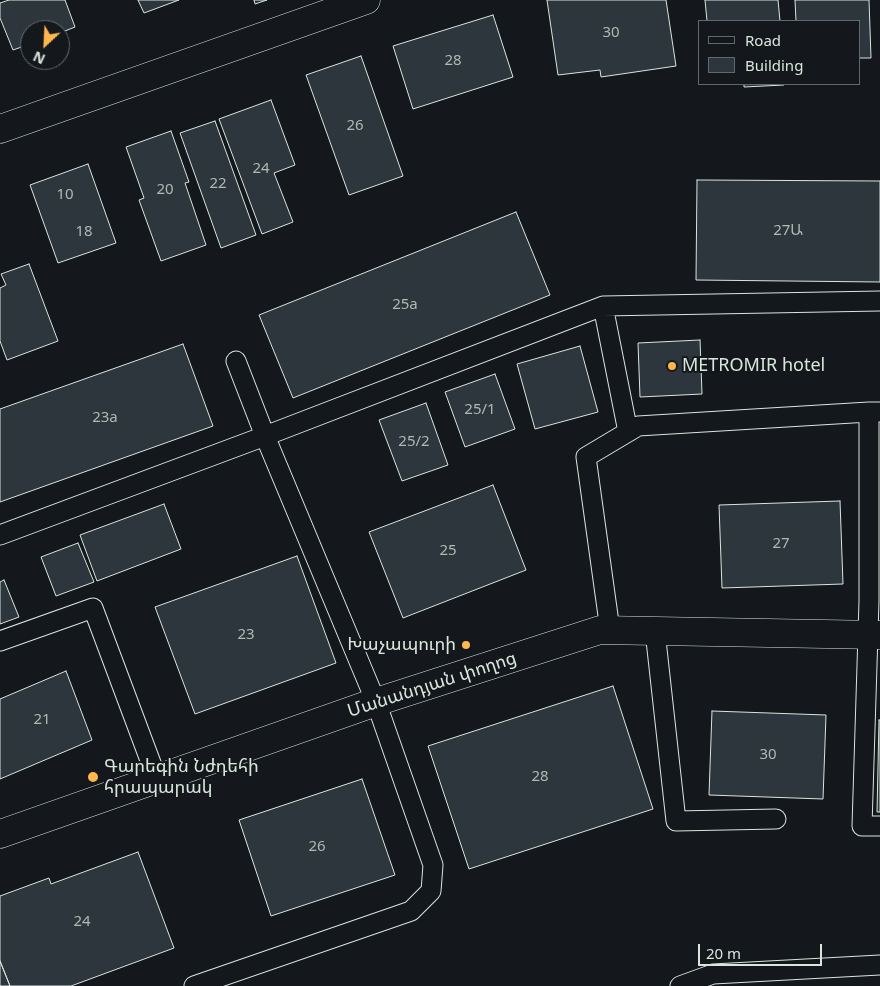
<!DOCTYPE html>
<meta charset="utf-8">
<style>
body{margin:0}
#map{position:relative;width:880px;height:986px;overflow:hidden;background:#14181c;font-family:"Noto Sans",sans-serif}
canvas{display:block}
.legend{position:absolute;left:698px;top:20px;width:162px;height:65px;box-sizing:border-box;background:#14181c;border:1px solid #626a69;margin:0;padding:6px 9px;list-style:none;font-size:15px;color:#d8e6dc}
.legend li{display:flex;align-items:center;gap:10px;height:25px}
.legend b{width:25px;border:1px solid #626a69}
.north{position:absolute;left:20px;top:20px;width:50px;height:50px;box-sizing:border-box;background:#14181c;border:1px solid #626a69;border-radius:50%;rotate:205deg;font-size:14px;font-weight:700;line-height:20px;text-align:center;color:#d8e6dc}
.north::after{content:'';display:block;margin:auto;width:18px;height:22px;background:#ffb74d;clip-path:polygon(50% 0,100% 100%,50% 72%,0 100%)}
.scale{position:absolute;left:698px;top:944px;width:124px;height:22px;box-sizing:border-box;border:2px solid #d8e6dc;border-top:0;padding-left:6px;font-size:15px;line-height:18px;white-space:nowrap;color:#d8e6dc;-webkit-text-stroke:4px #14181c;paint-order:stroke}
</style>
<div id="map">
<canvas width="880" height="986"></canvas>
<ul class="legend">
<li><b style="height:6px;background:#14181c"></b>Road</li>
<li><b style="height:14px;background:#2c363c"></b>Building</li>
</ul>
<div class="north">N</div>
<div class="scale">20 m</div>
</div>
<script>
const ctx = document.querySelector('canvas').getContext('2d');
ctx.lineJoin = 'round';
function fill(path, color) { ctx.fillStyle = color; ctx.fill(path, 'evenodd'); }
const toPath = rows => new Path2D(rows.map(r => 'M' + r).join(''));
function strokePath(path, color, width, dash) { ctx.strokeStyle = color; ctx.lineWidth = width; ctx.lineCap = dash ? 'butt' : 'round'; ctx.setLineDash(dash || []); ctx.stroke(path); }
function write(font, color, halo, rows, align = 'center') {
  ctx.font = font + ' "Noto Sans","Noto Sans Armenian",sans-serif'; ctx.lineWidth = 4; ctx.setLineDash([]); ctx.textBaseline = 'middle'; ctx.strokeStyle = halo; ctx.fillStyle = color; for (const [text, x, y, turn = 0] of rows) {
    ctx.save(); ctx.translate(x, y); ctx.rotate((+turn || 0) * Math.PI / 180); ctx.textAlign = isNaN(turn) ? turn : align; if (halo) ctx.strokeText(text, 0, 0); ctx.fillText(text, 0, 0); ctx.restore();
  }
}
const building = toPath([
 [9,0,65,0,75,27,60,33,60,30,30,30,30,44,13,50,0,18,0,3,9,0],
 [138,0,179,0,144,13,138,0],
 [254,0,267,0,255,4,254,0],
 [547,0,666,0,676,66,601,77,600,70,558,75,547,0],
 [705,0,778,0,780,21,707,21,705,0],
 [795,0,869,0,871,58,859,58,859,21,796,21,795,0],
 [493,15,513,77,413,109,393,46,493,15],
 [361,56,403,176,349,195,306,75,361,56],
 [744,84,784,84,784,85,744,87,744,84],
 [271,100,295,165,274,173,293,222,262,234,219,119,271,100],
 [215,121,256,235,221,248,180,133,215,121],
 [171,131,189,182,185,183,206,245,161,261,139,200,144,198,126,147,171,131],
 [88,164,116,243,58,263,30,185,88,164],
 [697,180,880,181,880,282,696,280,697,180],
 [516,212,550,295,293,398,259,315,516,212],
 [29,264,58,341,7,360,0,341,0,288,6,285,1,274,29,264],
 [700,340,702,394,640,397,638,343,700,340],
 [183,344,213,426,0,502,0,409,183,344],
 [580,346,598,412,535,429,517,364,580,346],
 [495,374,515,429,465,447,445,392,495,374],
 [426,403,448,465,402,481,379,420,426,403],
 [493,485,526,570,403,618,369,532,493,485],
 [840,501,843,584,722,588,719,505,840,501],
 [164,504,181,549,97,581,80,535,164,504],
 [78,543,94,582,56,596,41,557,78,543],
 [297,556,336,663,195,714,155,607,297,556],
 [4,580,19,617,0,624,0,582,4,580],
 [66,671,92,740,0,779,0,699,66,671],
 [613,686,653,809,469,869,428,746,613,686],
 [712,711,826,715,823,799,709,795,712,711],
 [879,720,880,720,880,812,877,812,879,720],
 [362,779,395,875,271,916,239,820,362,779],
 [138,852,174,948,71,986,10,986,0,961,0,896,49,878,51,884,138,852],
 [0,961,10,986,0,986,0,961]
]);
fill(building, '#2c363c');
strokePath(building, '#d8e6dc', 1);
const lane = toPath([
 [603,306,628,432],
 [880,412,869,412,869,601,862,826,880,826],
 [0,535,265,436,603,306,880,301],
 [610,630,586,457,638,426,869,412],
 [655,631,676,821,776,819],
 [0,641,93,608,157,779],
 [194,986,411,911,431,891,433,865,376,702,265,436,236,361],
 [680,986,713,974,880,965]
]);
const street = toPath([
 [0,129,366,0]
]);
const secondary = toPath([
 [0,834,376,702,600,630,880,635]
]);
strokePath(lane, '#d8e6dc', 21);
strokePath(street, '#d8e6dc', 29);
strokePath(secondary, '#d8e6dc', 29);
strokePath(lane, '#14181c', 19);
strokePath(street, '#14181c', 28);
strokePath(secondary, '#14181c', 28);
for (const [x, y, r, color] of [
 [672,366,5,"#ffb74d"],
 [466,645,5,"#ffb74d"],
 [93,777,6,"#ffb74d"]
]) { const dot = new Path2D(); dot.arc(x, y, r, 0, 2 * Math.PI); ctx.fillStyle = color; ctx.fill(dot); strokePath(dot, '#14181c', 2); }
write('15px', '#adbab4', null, [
 ["30",611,33],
 ["28",453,61],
 ["26",355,126],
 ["24",261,169],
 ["22",218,184],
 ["20",165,190],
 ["10",65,195],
 ["27Ա",788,231],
 ["18",84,232],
 ["25a",405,305],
 ["25/1",480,410],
 ["23a",105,418],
 ["25/2",414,442],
 ["27",781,544],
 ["25",448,551],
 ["23",246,635],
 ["21",42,720],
 ["30",768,755],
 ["28",540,777],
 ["26",317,847],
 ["24",82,922]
]);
write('18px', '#d8e6dc', '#14181c', [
 ["METROMIR hotel",682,366],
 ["Խաչապուրի",456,645,"right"],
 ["Գարեգին Նժդեհի",104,767],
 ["հրապարակ",104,788]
], 'left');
write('18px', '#d8e6dc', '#14181c', [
 ["Մանանդյան փողոց",432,685,-18]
]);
</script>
